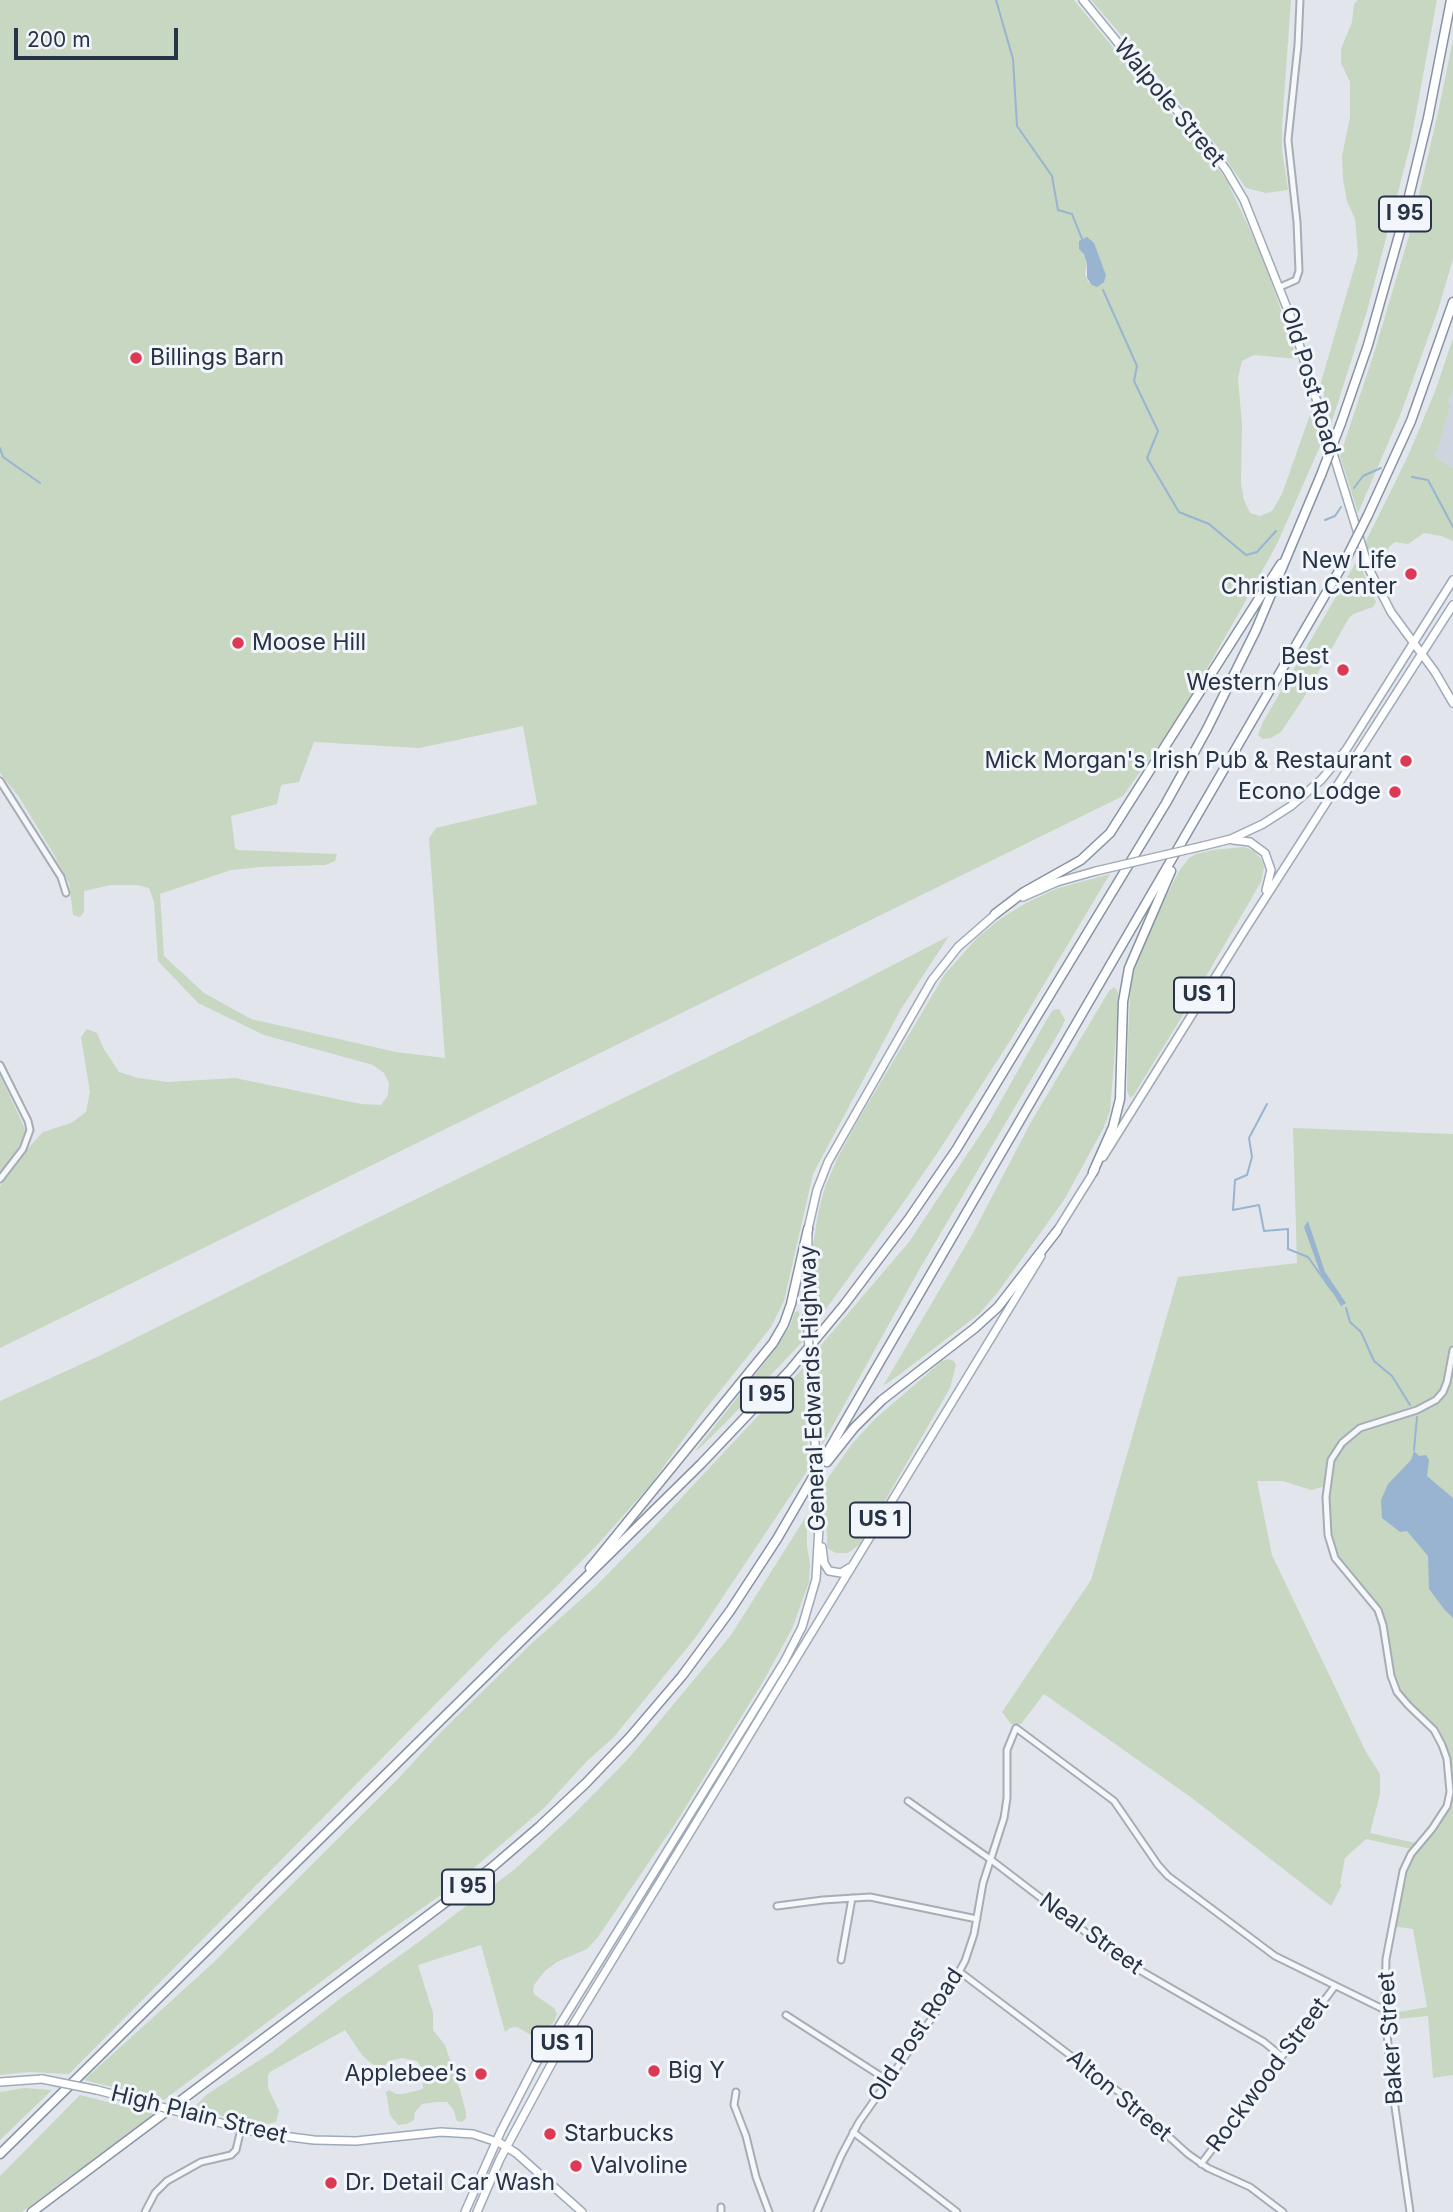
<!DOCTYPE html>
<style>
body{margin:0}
#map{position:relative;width:1453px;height:2212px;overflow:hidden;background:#e2e6ec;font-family:Inter,sans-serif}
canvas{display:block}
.scale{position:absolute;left:14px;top:28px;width:164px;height:32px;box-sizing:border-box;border:4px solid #273346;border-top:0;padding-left:9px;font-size:21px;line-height:24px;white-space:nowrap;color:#273346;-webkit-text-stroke:5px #f2f5f9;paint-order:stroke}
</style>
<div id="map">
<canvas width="1453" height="2212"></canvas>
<div class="scale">200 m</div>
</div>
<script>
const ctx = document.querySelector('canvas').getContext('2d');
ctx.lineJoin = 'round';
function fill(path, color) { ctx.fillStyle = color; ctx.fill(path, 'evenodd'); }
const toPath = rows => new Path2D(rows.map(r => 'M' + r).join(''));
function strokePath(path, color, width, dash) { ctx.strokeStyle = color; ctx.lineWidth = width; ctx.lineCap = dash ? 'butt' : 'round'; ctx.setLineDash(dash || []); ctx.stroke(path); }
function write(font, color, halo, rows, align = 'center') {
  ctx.font = font + ' Inter,sans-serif'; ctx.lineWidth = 6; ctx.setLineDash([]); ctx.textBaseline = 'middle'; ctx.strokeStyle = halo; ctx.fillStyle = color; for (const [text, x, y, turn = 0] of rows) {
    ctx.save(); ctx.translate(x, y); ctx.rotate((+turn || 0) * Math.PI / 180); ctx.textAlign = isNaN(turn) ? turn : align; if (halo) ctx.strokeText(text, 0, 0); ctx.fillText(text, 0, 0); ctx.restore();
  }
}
fill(toPath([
 [1453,391,1453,468,1435,457,1449,406,1447,401]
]), '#cfd5de');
fill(toPath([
 [0,0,1074,0,1139,79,1204,149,1227,181,1259,249,1277,298,1297,359,1254,355,1242,361,1238,378,1242,424,1241,484,1244,500,1250,513,1260,516,1272,511,1282,494,1312,409,1321,444,1277,544,1236,618,1179,717,1123,796,0,1348,0,1186,30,1146,43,1132,71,1123,86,1112,90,1092,81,1037,87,1029,97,1033,104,1049,119,1072,138,1078,168,1082,235,1078,361,1104,381,1105,388,1095,389,1083,384,1073,373,1065,264,1035,198,1003,158,961,154,902,149,888,137,885,111,885,84,891,84,912,80,917,73,915,69,883,53,853,19,797,0,773],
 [1084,253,1103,267,1106,277,1088,282,1085,274,1087,264],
 [523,726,537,804,436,828,429,838,445,1058,396,1052,251,1019,204,993,164,956,160,894,231,870,260,867,325,865,335,861,337,854,238,850,235,848,231,816,277,804,281,785,299,782,314,742,419,748],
 [1091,0,1291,0,1282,126,1282,150,1288,190,1266,193,1246,188,1215,144],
 [1358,0,1437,0,1410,146,1367,311,1331,424,1321,382,1358,255,1355,219,1347,201,1343,179,1342,156,1350,117,1350,82,1341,63,1341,49,1352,22,1354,4],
 [1453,39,1453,259,1438,310,1401,413,1358,513,1340,456,1375,350,1411,229,1439,108],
 [1453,338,1453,391,1447,401,1450,406,1435,457,1453,468,1453,541,1441,536,1424,533,1408,544,1395,542,1390,546,1381,560,1375,566,1365,543,1408,456,1436,389],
 [1355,564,1360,565,1376,602,1373,607,1353,614,1349,618,1303,699,1281,732,1271,738,1263,739,1258,735,1263,722],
 [1244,847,1254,851,1261,859,1264,867,1261,882,1191,1002,1133,1096,1130,1098,1127,1091,1128,1038,1131,979,1136,960,1153,922,1179,871,1189,858,1196,854,1213,850],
 [1110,874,1010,1041,940,1149,903,1203,815,1324,810,1283,811,1258,818,1213,825,1187,837,1159,857,1122,945,974,977,938,1000,919,1026,903,1058,888],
 [949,936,901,1009,813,1174,784,1301,771,1327,700,1416,652,1483,599,1543,555,1588,502,1637,69,2074,29,2072,0,2075,0,1401,97,1357,367,1223,833,996],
 [1114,987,1118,992,1119,1000,1110,1111,1103,1129,1064,1200,998,1292,979,1314,899,1375,883,1386,973,1233,1031,1122,1109,991],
 [1059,1009,1065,1020,1062,1027,919,1270,822,1445,816,1351,909,1242,990,1120,1046,1021,1053,1010],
 [0,1075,25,1129,25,1134,16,1152,0,1173],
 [1293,1128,1453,1134,1453,2075,1433,2078,1428,2016,1388,2020,1388,2014,1427,2007,1413,1929,1392,1926,1407,1862,1432,1829,1449,1800,1447,1759,1434,1730,1397,1692,1378,1610,1341,1567,1331,1547,1326,1486,1311,1490,1283,1481,1257,1481,1272,1555,1366,1752,1380,1774,1380,1794,1370,1833,1416,1843,1411,1849,1366,1839,1345,1858,1340,1884,1342,1885,1331,1906,1192,1798,1044,1694,1021,1724,1011,1724,1002,1712,1091,1580,1178,1277,1297,1263],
 [799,1311,802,1342,733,1415,701,1447,695,1451,766,1361,789,1328,795,1312],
 [948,1359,954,1361,956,1365,950,1388,860,1544,848,1553,836,1553,832,1551,827,1548,827,1537,824,1486,828,1478,852,1444,875,1419,942,1361],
 [803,1368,809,1468,696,1637,613,1738,587,1761,544,1808,447,1891,379,1938,164,2100,84,2080,213,1963,397,1780,441,1732,531,1644,596,1586,654,1527],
 [807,1515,807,1546,810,1564,809,1582,792,1629,764,1680,679,1818,598,1937,587,1949,557,1962,545,1971,534,1985,533,1991,535,1995,554,2008,557,2014,554,2022,536,2038,517,2027,510,2028,505,2032,481,1945,418,1965,433,2013,433,2030,445,2045,461,2093,466,2113,466,2118,462,2122,457,2121,453,2109,447,2102,437,2102,422,2104,415,2112,414,2120,407,2124,398,2125,390,2115,386,2092,389,2090,396,2094,403,2094,423,2089,423,2069,417,2061,402,2058,389,2061,383,2068,372,2064,362,2055,345,2030,270,2072,268,2076,268,2088,279,2111,276,2122,268,2124,225,2117,195,2106,206,2095,272,2052,341,1998,420,1941,515,1869,573,1815,628,1759,731,1635],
 [24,2088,52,2090,0,2140,0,2092],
 [80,2095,154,2114,22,2212,0,2212,0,2176]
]), '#c7d7c2');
fill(toPath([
 [1087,237,1094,243,1106,275,1104,282,1097,287,1092,285,1087,278,1087,264,1084,254,1079,249,1079,241],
 [1308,1221,1325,1272,1346,1303,1341,1306,1320,1272,1304,1227],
 [1414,1451,1419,1456,1426,1455,1429,1460,1427,1476,1453,1498,1453,1618,1444,1609,1429,1589,1428,1556,1407,1531,1400,1532,1382,1518,1381,1500,1388,1484,1411,1460]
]), '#99b4d0');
strokePath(toPath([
 [996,0,1013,59,1017,126,1052,176,1058,210,1072,214,1082,239],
 [1103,290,1137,366,1134,381,1158,431,1147,458,1179,512,1209,524,1246,555,1257,552,1276,531],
 [0,448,3,457,40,483],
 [1412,477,1428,480,1453,527],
 [1354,488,1363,476,1381,468],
 [1325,520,1335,516,1341,507],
 [1267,1104,1249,1138,1252,1157,1247,1175,1235,1180,1233,1210,1259,1205,1264,1231,1288,1229,1288,1249,1308,1257,1332,1291],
 [1346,1308,1350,1322,1361,1332,1374,1361,1392,1376,1410,1405],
 [1414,1450,1417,1417]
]), '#99b4d0', 2);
const minor = toPath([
 [1280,287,1296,280,1299,271,1297,222,1288,140,1298,45,1300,0],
 [0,781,61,877,66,893],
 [0,1065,28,1121,30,1130,23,1149,0,1179],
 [908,1801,990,1859,1122,1960,1264,2042,1281,2056],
 [777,1906,823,1900,870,1897,977,1919],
 [841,1960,852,1898],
 [960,1972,1124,2096,1188,2154,1208,2168,1250,2187,1283,2212],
 [786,2015,887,2080],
 [736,2092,734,2105,746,2136,756,2177,769,2212],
 [853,2132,957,2212],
 [1201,2164,1335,1986],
 [145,2212,155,2193,167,2181,201,2162,231,2155,236,2150,241,2129],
 [721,2212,721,2207],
 [817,2212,841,2156,859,2122,939,2008,965,1961,974,1934,983,1883,1004,1818,1007,1798,1007,1750,1016,1728,1114,1801,1158,1865,1168,1876,1275,1956,1385,2010],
 [1410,2212,1391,2079,1385,2010,1386,1959,1403,1871,1411,1854,1432,1829,1447,1806,1450,1792,1447,1759,1442,1745,1434,1730,1408,1705,1397,1692,1391,1676,1383,1625,1378,1610,1335,1558,1328,1535,1326,1497,1331,1460,1342,1443,1360,1428,1417,1410,1436,1400,1443,1392,1447,1382,1453,1350]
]);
const major = toPath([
 [1083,0,1141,71,1208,145,1227,171,1244,200,1291,318,1369,569,1391,612,1435,672,1453,703],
 [1233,840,1250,842,1265,853,1271,870,1266,890],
 [1203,846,1231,839,1263,824,1291,806,1321,780,1346,750,1453,580],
 [1023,897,1057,882,1096,871],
 [1103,1157,1246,928,1453,605],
 [1055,1234,1095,1170],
 [807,1316,808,1229,817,1190,828,1162,932,980,958,947,998,912],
 [811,1380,814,1429],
 [822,1547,824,1563,829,1571,841,1573,849,1568],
 [0,2082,42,2079],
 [97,2090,143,2102],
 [198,2117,259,2133,314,2140,356,2141,441,2132,473,2134,500,2143,516,2153,582,2212],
 [465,2212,501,2131,535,2065,784,1662,802,1627,816,1579,820,1509],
 [477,2212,500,2159,568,2033,1041,1256]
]);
const highway = toPath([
 [1341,423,1368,345,1403,221,1428,118,1451,0],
 [1368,515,1411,421,1453,302],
 [995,914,1024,892,1081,860,1110,833,1281,564],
 [1093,1172,1113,1127,1120,1099,1123,1002,1129,968,1171,871],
 [827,1462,854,1428,882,1400,975,1328,998,1307,1057,1231],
 [590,1568,773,1343,784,1324,791,1304,808,1229],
 [0,2154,701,1464,790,1370,844,1305,908,1220,956,1150,1166,803,1207,729,1256,630,1321,475],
 [32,2212,490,1869,539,1827,586,1783,630,1737,682,1676,730,1611,777,1539,1346,559]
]);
strokePath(minor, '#a6adb7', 9);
strokePath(major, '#9faab9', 10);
strokePath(highway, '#8793a4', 11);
strokePath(minor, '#f5f7f9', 5);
strokePath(major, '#fff', 7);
strokePath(highway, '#fff', 8);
const majorBridge = toPath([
 [1096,871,1203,846],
 [807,1316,811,1380],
 [814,1429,820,1509],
 [42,2079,97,2090],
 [143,2102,198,2117]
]);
const highwayBridge = toPath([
 [1321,475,1341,423],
 [1346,559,1368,515]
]);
strokePath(majorBridge, '#9faab9', 10, []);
strokePath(highwayBridge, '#8793a4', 11, []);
strokePath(majorBridge, '#fff', 7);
strokePath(highwayBridge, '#fff', 8);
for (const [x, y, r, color] of [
 [136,358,7,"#de3954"],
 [1411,574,7,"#de3954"],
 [238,643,7,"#de3954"],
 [1343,670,7,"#de3954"],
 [1406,761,7,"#de3954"],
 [1395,792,7,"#de3954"],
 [654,2071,7,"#de3954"],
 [481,2074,7,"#de3954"],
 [550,2134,7,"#de3954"],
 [576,2166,7,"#de3954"],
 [331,2183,7,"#de3954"]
]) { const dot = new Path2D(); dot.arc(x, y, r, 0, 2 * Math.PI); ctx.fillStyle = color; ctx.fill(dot); strokePath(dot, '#f2f5f9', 2.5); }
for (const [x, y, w] of [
 [1405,214,52],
 [1204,995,60],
 [767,1395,52],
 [880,1520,60],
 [468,1887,52],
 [562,2044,60]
]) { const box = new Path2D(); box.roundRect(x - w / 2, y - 17.5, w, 35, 5); ctx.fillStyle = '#f2f5f9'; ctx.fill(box); strokePath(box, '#273346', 2); }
write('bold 21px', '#273346', null, [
 ["I 95",1405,214],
 ["US 1",1204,995],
 ["I 95",767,1395],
 ["US 1",880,1520],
 ["I 95",468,1887],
 ["US 1",562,2044]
]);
write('23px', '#273346', '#f2f5f9', [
 ["Walpole Street",1169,103,50],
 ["Old Post Road",1310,381,73],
 ["General Edwards Highway",813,1388,-92],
 ["Neal Street",1091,1934,36],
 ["Old Post Road",916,2035,-57],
 ["Baker Street",1391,2038,-94],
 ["Rockwood Street",1268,2075,-53],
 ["Alton Street",1119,2096,40],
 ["High Plain Street",199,2115,14]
]);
write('23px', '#273346', '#f2f5f9', [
 ["Billings Barn",150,358],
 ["New Life",1397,561,"right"],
 ["Christian Center",1397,587,"right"],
 ["Moose Hill",252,643],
 ["Best",1329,657,"right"],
 ["Western Plus",1329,683,"right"],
 ["Mick Morgan's Irish Pub & Restaurant",1392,761,"right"],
 ["Econo Lodge",1381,792,"right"],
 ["Big Y",668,2071],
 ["Applebee's",467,2074,"right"],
 ["Starbucks",564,2134],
 ["Valvoline",590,2166],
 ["Dr. Detail Car Wash",345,2183]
], 'left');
</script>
